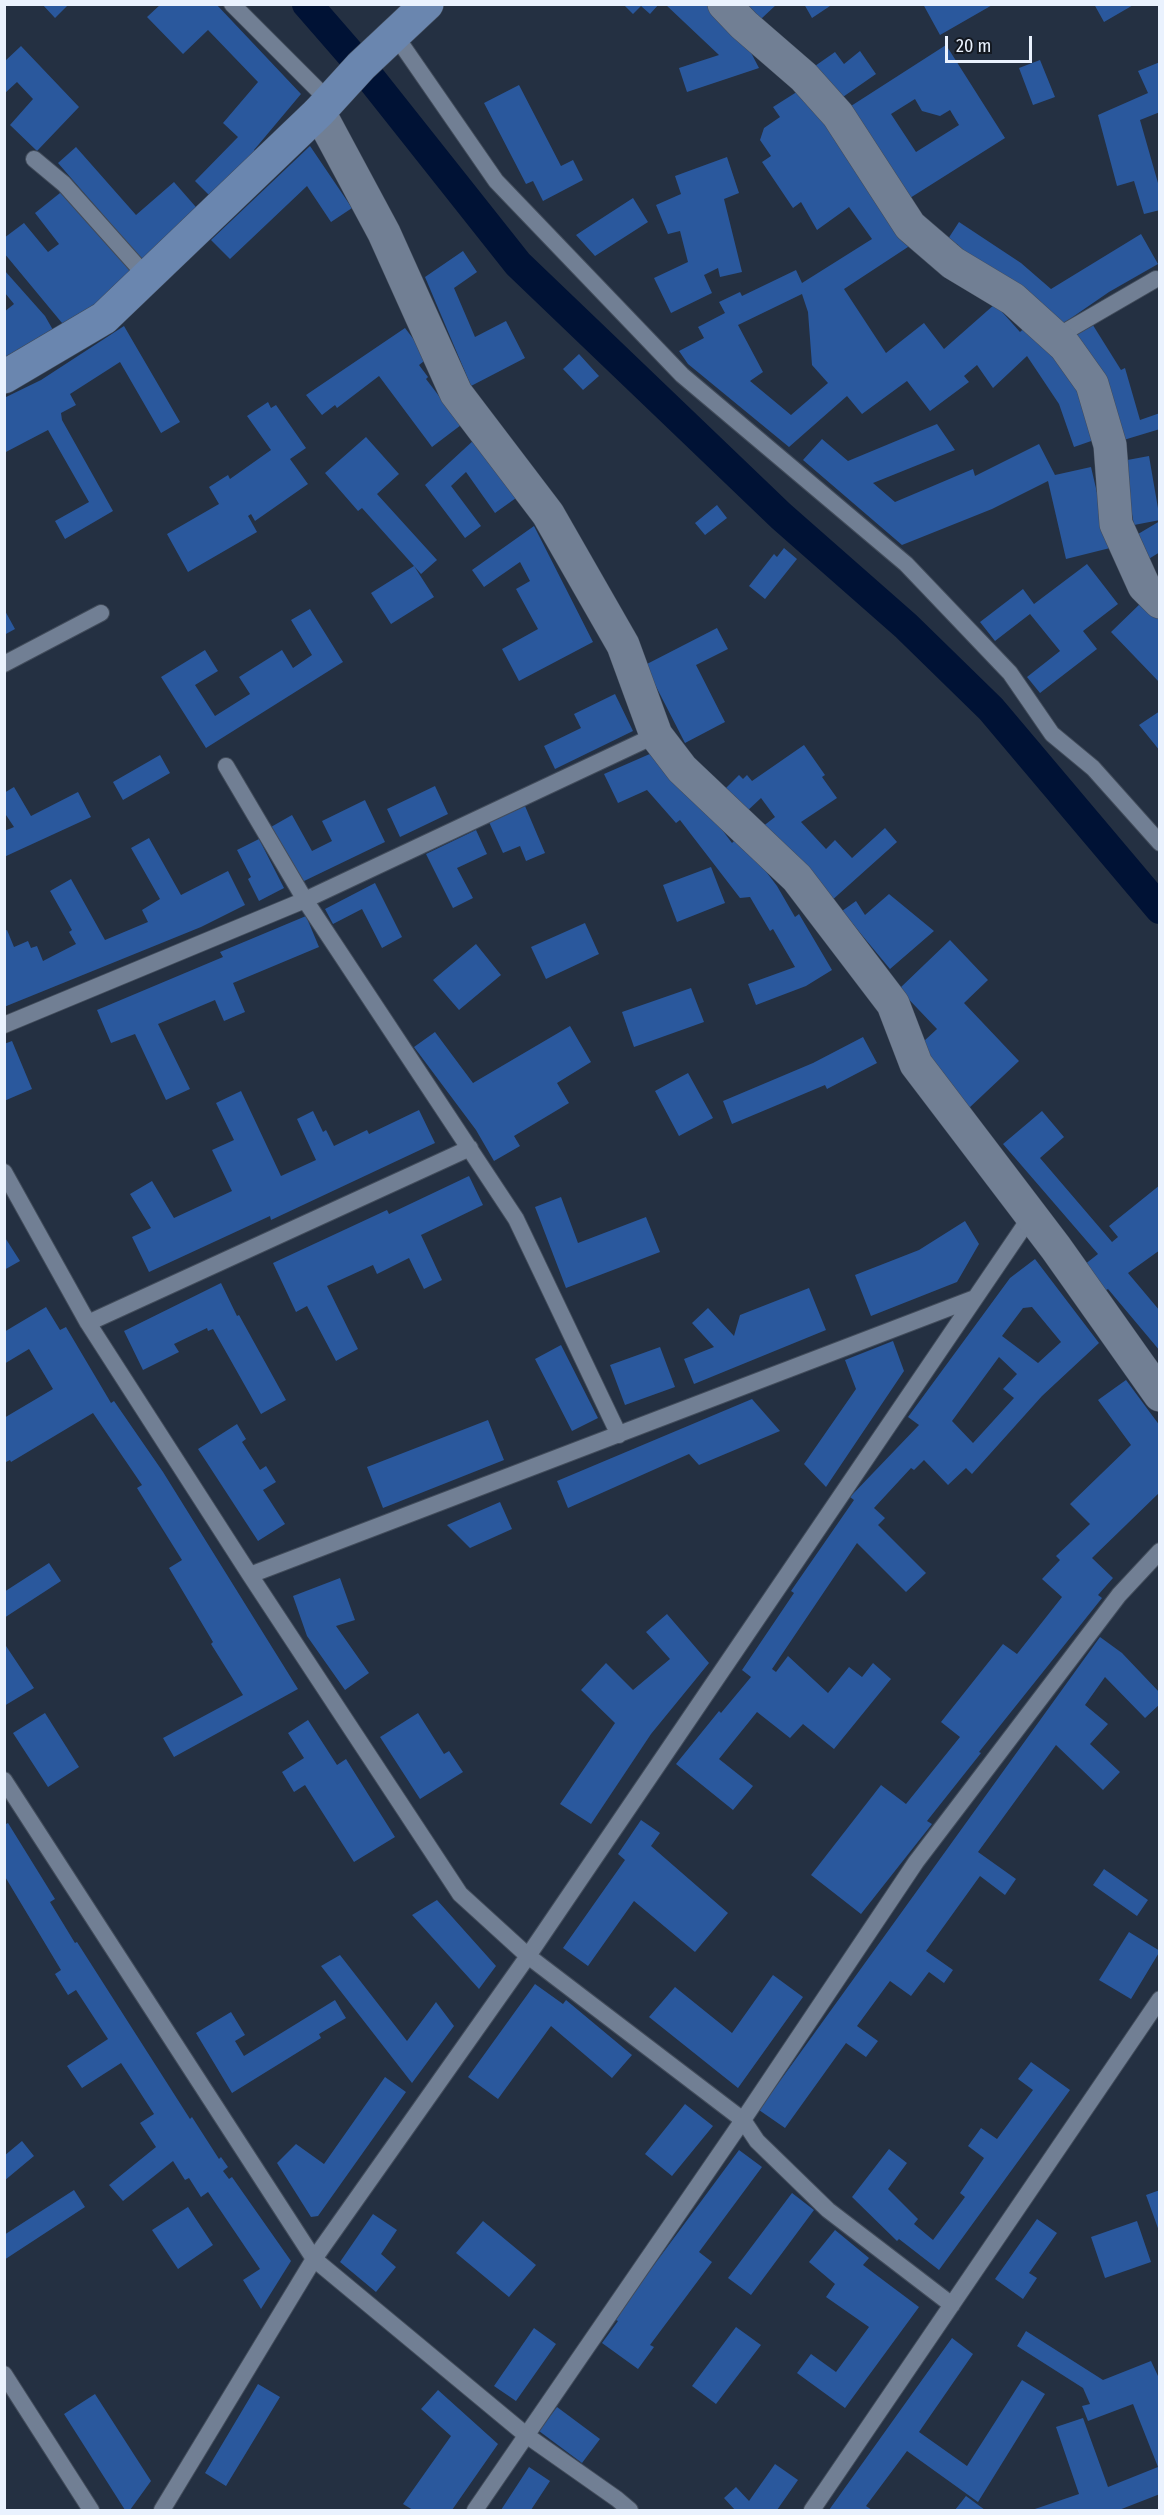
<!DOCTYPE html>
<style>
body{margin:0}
#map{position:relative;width:1164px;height:2515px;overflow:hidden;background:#243042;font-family:"Fira Sans Condensed",sans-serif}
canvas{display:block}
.frame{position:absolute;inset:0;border:6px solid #eaf2fe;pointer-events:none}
.scale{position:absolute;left:945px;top:36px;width:87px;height:27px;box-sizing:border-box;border:3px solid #eaf2fe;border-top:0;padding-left:8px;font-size:18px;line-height:21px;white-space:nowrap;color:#eaf2fe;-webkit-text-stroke:4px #131820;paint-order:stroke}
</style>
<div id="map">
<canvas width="1164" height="2515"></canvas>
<div class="frame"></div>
<div class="scale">20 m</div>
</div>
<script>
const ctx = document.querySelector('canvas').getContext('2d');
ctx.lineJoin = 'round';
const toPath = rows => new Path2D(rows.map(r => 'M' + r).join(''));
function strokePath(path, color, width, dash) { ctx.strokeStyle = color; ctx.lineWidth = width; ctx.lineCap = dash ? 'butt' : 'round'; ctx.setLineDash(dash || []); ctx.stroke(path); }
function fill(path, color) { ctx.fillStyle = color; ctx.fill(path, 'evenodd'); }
strokePath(toPath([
 [307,4,361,66,518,264,781,516,906,626,991,709,1160,909]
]), '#001235', 30);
fill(toPath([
 [42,4,69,4,55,18],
 [161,4,216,4,301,94,254,150,257,153,213,199,195,181,238,137,223,123,258,82,208,30,183,54,147,17],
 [623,4,659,4,650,14,641,6,633,14],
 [665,4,705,4,747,45,759,68,687,92,679,68,719,55],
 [747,4,777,4,761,19],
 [804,4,833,4,812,18],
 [923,4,994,4,940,35],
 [1094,4,1135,4,1104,22],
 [946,45,1005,138,910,198,851,106],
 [915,99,922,111,940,116,950,110,959,125,916,152,891,114],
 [21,46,79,107,37,151,10,125,33,99,17,82,4,94,4,62],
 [860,51,876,74,840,99,815,66,835,52,844,64],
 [1040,60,1055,97,1033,105,1019,68],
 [1160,62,1160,112,1140,120,1160,190,1160,210,1144,214,1134,181,1117,186,1098,115,1148,93,1138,71],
 [519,85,561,166,573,160,583,180,543,201,533,181,526,184,484,103],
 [803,88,911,245,844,289,886,353,924,323,944,349,995,304,1020,332,1029,324,1078,384,1097,439,1074,447,1059,404,1027,356,993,388,977,365,964,376,969,382,930,411,907,381,862,414,847,396,789,447,688,364,679,351,704,338,698,327,725,313,719,302,740,292,742,296,796,270,802,283,872,239,849,207,817,230,801,202,793,208,762,162,771,156,760,140,764,128,780,117,773,107],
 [802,294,808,312,812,365,828,383,791,415,750,381,763,372,738,325],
 [310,146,352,208,331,222,307,186,230,259,211,240],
 [76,147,136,215,174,182,202,214,145,263,58,163],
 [727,157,739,193,724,199,742,272,720,277,718,268,704,275,712,293,671,313,654,278,688,262,680,231,668,234,656,205,681,194,675,176],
 [65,189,135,274,67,329,4,253,4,238,24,223,48,252,59,244,35,213],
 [633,198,648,222,595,256,576,235],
 [959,222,1021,263,1051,289,1141,234,1158,264,1109,292,1061,325,955,251,958,245,948,239],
 [463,251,477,272,454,288,475,337,506,321,525,358,471,386,425,277],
 [5,271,45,316,57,337,4,365,4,312,14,304,5,293],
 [1091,322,1121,370,1125,368,1140,420,1160,413,1160,429,1117,442,1071,335],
 [124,326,180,422,161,433,120,362,70,394,76,405,61,413,62,420,113,511,65,539,55,521,89,502,48,430,4,453,4,398,41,380],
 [405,328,428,358,419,365,428,377,426,379,461,425,432,447,379,376,337,408,335,405,322,415,306,395],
 [579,354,599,376,583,390,563,369],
 [268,402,271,408,276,405,306,448,290,459,308,484,255,521,251,514,248,516,257,532,188,572,167,534,219,504,209,487,228,475,230,479,271,450,247,416],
 [937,424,955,450,873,483,895,502,973,469,975,476,1039,444,1055,475,1091,467,1110,548,1066,559,1048,481,992,509,902,545,803,460,822,439,848,461],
 [366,437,399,474,377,494,437,560,421,574,414,566,434,597,391,624,371,593,414,566,362,508,358,511,325,473],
 [475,439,516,498,495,513,466,472,451,486,481,526,465,538,425,485],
 [1149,456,1160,520,1134,525,1122,461],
 [717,505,727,518,705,535,695,523],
 [1160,521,1160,552,1147,560,1133,537],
 [534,526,593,642,519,681,502,649,538,629,516,589,530,581,520,562,484,587,472,570],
 [784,548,797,559,765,599,749,586,774,554,777,557],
 [1087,564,1118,604,1083,631,1097,649,1040,693,1027,677,1060,651,1030,614,995,641,980,622,1023,589,1034,604],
 [1143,601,1160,619,1160,683,1111,632],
 [4,609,15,629,4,635],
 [310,609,343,662,206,748,161,677,205,650,218,671,195,685,215,716,250,694,239,677,282,650,293,668,312,655,291,620],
 [717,628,728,649,696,665,725,722,685,743,645,665],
 [615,694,633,731,555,769,544,746,581,728,574,714],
 [1160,711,1160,751,1139,725],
 [804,745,825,775,822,777,837,798,801,822,826,849,835,840,852,858,885,828,897,842,830,902,762,827,775,817,761,798,744,814,723,791,739,775,743,779,747,775,752,781],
 [652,753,702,803,732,843,739,836,777,886,795,917,799,914,832,970,806,986,756,1005,748,984,795,967,773,929,770,931,750,897,740,898,680,820,676,823,647,790,618,803,604,774],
 [160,755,170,773,123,800,113,782],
 [435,786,448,814,400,837,387,809],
 [14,787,31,816,78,792,91,817,4,857,4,831,14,827,4,812,4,793],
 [365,800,385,842,302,882,271,827,292,815,312,851,332,841,322,821],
 [525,806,545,853,526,861,520,846,503,853,489,822],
 [476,830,487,854,457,868,473,898,453,908,426,854],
 [149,838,181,895,228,871,245,905,201,927,4,1007,4,931,7,930,14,947,28,941,31,948,37,946,43,961,76,944,69,932,72,930,50,891,71,879,105,940,148,922,142,910,160,899,131,848],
 [259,839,284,888,259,901,248,879,251,877,237,850],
 [711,867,725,903,677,922,663,885],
 [375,883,402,937,382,948,362,909,333,924,325,909],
 [889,894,934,931,890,969,842,911,856,901,865,915],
 [306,916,319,947,233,983,245,1012,224,1021,215,1000,158,1024,190,1089,166,1100,135,1034,111,1043,97,1010,223,957,220,952],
 [585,923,599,954,546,979,531,947],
 [950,940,988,980,964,1003,1019,1061,968,1109,935,1074,923,1042,937,1029,899,989],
 [476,944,501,975,459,1010,433,980],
 [691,988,704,1022,634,1047,622,1012],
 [570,1026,591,1062,557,1083,569,1103,514,1136,520,1146,494,1161,476,1130,414,1047,435,1032,473,1083],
 [863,1037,877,1063,827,1089,825,1085,732,1124,723,1101,813,1063],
 [12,1041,32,1089,4,1101,4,1044],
 [688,1073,713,1118,679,1136,655,1091],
 [241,1091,281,1176,316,1160,297,1119,313,1111,323,1132,326,1130,334,1146,367,1130,369,1134,419,1110,435,1143,271,1220,270,1216,149,1272,132,1237,151,1228,130,1194,152,1181,174,1218,232,1191,212,1150,234,1140,216,1103],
 [1042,1111,1064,1137,1040,1158,1112,1242,1118,1237,1109,1226,1160,1185,1160,1250,1128,1273,1160,1311,1160,1351,1108,1289,1106,1290,1084,1265,1098,1254,1003,1144],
 [469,1176,483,1205,421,1235,442,1280,424,1289,409,1258,377,1274,373,1265,327,1286,358,1349,336,1361,307,1306,296,1312,273,1263,387,1210,389,1214],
 [561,1197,578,1243,646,1217,660,1252,566,1288,535,1207],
 [965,1221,979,1244,957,1282,871,1316,855,1275,919,1250],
 [4,1236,20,1261,4,1270],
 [1035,1259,1099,1343,1042,1396,972,1474,966,1468,948,1485,924,1460,914,1470,911,1468,874,1508,885,1518,878,1525,926,1573,906,1592,857,1543,772,1669,776,1672,788,1656,828,1693,849,1667,862,1677,873,1663,891,1679,834,1749,803,1724,790,1738,757,1712,719,1759,753,1786,733,1810,676,1764,719,1711,721,1713,751,1677,742,1670,794,1593,791,1591,854,1500,850,1497,919,1425,908,1417,1010,1278],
 [1032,1307,1061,1342,1038,1363,1002,1336,1023,1308],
 [999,1357,1017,1374,1003,1389,1014,1398,973,1443,952,1421],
 [221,1283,237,1316,239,1315,286,1400,261,1414,213,1329,208,1331,207,1328,174,1344,179,1352,143,1370,124,1331],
 [809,1288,826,1330,694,1384,684,1359,714,1347,692,1323,708,1308,734,1336,740,1315],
 [46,1307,60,1330,66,1327,111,1403,114,1401,163,1472,298,1689,174,1757,163,1738,243,1695,211,1644,213,1642,169,1568,182,1560,137,1488,142,1485,93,1413,11,1462,10,1460,4,1463,4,1418,53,1389,29,1349,4,1364,4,1332],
 [893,1341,904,1371,826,1487,804,1464,856,1389,845,1360],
 [561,1345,598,1418,572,1431,535,1359],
 [660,1347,675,1387,625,1405,610,1365],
 [1126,1380,1160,1426,1160,1492,1092,1558,1113,1578,1098,1595,1102,1598,979,1752,981,1753,927,1821,932,1824,861,1914,811,1875,881,1785,906,1804,960,1737,941,1722,1003,1644,1017,1654,1062,1597,1042,1579,1060,1560,1056,1556,1090,1524,1070,1504,1131,1445,1098,1400],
 [752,1399,780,1431,699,1465,689,1454,568,1508,557,1481],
 [488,1420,504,1460,383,1508,367,1467],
 [237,1424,246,1439,242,1442,260,1470,266,1466,276,1482,263,1490,285,1524,258,1541,198,1449],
 [500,1502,512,1529,470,1548,447,1525],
 [49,1563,61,1581,4,1618,4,1592],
 [340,1578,355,1620,336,1626,369,1673,345,1690,307,1636,293,1596],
 [667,1614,709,1663,651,1734,591,1824,560,1804,615,1723,581,1690,606,1663,633,1690,670,1659,646,1632],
 [1100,1637,1122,1653,1160,1693,1160,1704,1145,1718,1105,1677,1085,1705,1108,1724,1090,1744,1120,1772,1103,1790,1056,1745,978,1852,1016,1879,1005,1895,980,1876,926,1951,953,1970,944,1983,929,1972,911,1996,890,1981,857,2026,878,2041,866,2057,846,2043,785,2128,759,2110],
 [4,1643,34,1688,4,1706],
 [45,1713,79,1767,48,1787,13,1733],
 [418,1713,444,1754,449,1751,463,1772,420,1799,380,1737],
 [308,1720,337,1765,346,1759,395,1837,354,1862,305,1785,294,1792,282,1772,304,1758,288,1733],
 [641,1820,660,1833,651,1846,728,1913,695,1952,634,1901,588,1966,563,1948,625,1860,618,1854],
 [8,1823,55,1899,50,1902,75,1943,77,1942,190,2119,192,2117,219,2159,221,2157,228,2167,223,2171,229,2179,232,2177,291,2261,261,2309,243,2280,260,2269,208,2192,201,2197,189,2178,185,2180,173,2161,123,2201,109,2185,156,2147,140,2123,154,2114,121,2063,82,2088,67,2066,108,2039,76,1990,68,1995,55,1974,61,1970,4,1875,4,1825],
 [1104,1869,1148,1900,1137,1916,1093,1885],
 [437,1900,496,1966,479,1989,412,1915],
 [1129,1932,1160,1951,1131,1999,1099,1980],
 [340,1955,407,2041,436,2002,454,2026,412,2083,321,1966],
 [773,1975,803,1997,738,2088,649,2017,675,1987,732,2033],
 [535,1984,563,2004,566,2000,632,2055,612,2078,551,2026,498,2099,468,2077],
 [335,2000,346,2018,319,2034,321,2038,232,2093,196,2033,231,2012,245,2035,235,2041,244,2056],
 [1031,2062,1070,2090,939,2270,899,2239,897,2241,852,2197,889,2149,907,2163,888,2189,918,2219,914,2224,933,2240,965,2197,960,2193,984,2158,968,2146,981,2128,997,2139,1033,2090,1018,2079],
 [385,2077,406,2092,318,2216,311,2217,277,2163,296,2144,324,2164],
 [685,2104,713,2126,672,2176,645,2154],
 [22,2141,34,2156,4,2181,4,2156],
 [739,2150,762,2167,699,2252,712,2262,650,2345,654,2347,638,2369,602,2343,618,2321,614,2319],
 [74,2190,85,2207,4,2260,4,2235],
 [1160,2190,1160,2231,1159,2231,1146,2195],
 [792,2193,814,2210,751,2295,728,2278],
 [188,2207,213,2245,178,2269,152,2230],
 [373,2214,397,2230,381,2254,396,2267,376,2292,340,2262],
 [1037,2219,1057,2233,1029,2273,1037,2278,1023,2299,995,2279],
 [483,2221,536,2265,509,2297,456,2253],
 [1137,2221,1151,2262,1105,2278,1091,2237],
 [835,2230,869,2258,863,2265,919,2307,845,2408,797,2373,811,2354,836,2372,869,2327,826,2297,835,2284,809,2262],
 [736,2327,761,2345,716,2404,692,2386],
 [534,2328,556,2344,516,2401,494,2386],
 [1026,2331,1103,2380,1151,2361,1158,2376,1160,2376,1160,2494,1119,2510,1032,2510,1079,2494,1056,2427,1083,2418,1108,2487,1158,2467,1133,2404,1088,2421,1082,2406,1090,2404,1083,2388,1017,2346],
 [952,2338,973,2354,919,2432,967,2466,1022,2380,1045,2394,978,2502,907,2451,866,2506,872,2510,829,2510],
 [258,2384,280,2397,226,2486,205,2473],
 [438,2390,498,2444,452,2510,413,2510,403,2504,451,2436,421,2409],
 [95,2394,151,2481,130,2510,125,2510,64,2414],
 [557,2407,600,2439,582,2463,539,2431],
 [775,2464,798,2480,777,2510,735,2510,724,2498,736,2487,749,2501],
 [529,2467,550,2481,531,2510,501,2510],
 [966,2496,985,2510,955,2510]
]), '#2a589d');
const lane = toPath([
 [232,4,329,101],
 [395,35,496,181,682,375,906,564,1010,673,1052,734,1093,768,1160,843],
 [34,159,64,184,147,277],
 [1056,337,1156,279],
 [4,664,101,613],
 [226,766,305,900,516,1219,619,1435],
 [4,1025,305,900,656,735],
 [4,1172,88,1323,250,1575,460,1894,528,1956,743,2120,757,2141,828,2210,952,2305],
 [88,1323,470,1148],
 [250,1575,975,1298],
 [4,1780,314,2259,526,2435,617,2499,630,2510],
 [4,2374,91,2510],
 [162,2510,314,2259,528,1956,1031,1216],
 [475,2510,743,2120,916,1862,1119,1595,1160,1551],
 [812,2510,1160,1999]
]);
const street = toPath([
 [724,4,744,25,804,77,838,115,910,226,953,263,1013,299,1065,346,1092,384,1110,445,1116,524,1144,586,1160,602],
 [319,112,384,233,456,393,548,514,623,645,656,735,682,769,797,878,893,1004,916,1064,1056,1248,1160,1395]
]);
const secondary = toPath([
 [4,377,104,318,319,112,361,66,427,4]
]);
strokePath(lane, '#424c5b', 18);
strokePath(street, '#424c5b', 34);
strokePath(secondary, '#424c5b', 34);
strokePath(lane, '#717f94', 16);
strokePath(street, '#717f94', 33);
strokePath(secondary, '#6a86af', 33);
</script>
